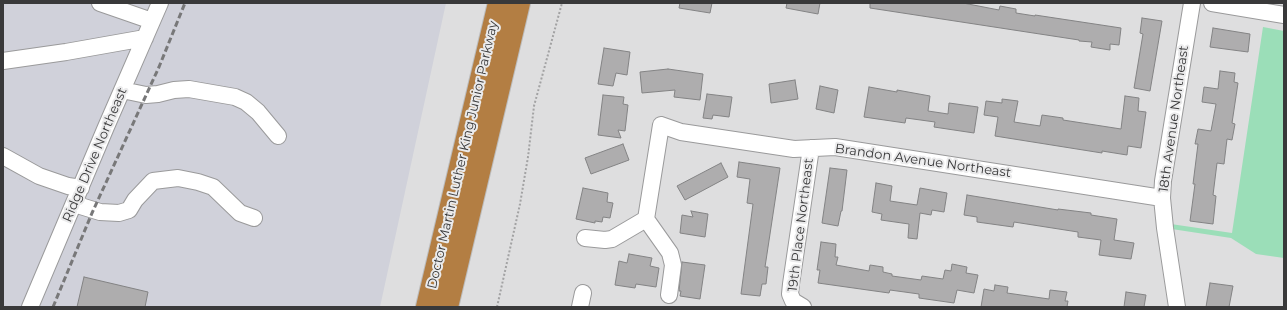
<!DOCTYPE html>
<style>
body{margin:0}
#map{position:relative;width:1287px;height:310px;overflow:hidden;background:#dededf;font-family:Montserrat,sans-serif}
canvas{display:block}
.frame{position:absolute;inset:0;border:4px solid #39393a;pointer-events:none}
</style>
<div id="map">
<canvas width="1287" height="310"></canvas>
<div class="frame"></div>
</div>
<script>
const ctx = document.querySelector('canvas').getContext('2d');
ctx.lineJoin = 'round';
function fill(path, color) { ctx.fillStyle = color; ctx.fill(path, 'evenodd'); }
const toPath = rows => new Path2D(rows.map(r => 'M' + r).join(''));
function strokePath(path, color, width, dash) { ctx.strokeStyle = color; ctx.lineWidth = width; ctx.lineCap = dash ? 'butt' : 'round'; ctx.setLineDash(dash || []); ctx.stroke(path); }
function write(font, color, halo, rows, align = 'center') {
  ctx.font = font + ' Montserrat,sans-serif'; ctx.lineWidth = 4; ctx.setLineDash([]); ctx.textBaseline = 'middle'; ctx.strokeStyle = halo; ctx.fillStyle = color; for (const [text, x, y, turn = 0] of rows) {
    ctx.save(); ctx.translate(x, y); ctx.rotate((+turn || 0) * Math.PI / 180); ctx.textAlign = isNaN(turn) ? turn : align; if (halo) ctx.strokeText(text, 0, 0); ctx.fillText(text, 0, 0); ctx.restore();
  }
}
fill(toPath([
 [3,3,446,3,380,307,3,307]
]), '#d0d1da');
fill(toPath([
 [1263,27,1284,31,1284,258,1256,254,1231,238,1165,228,1164,223,1232,233]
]), '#9bdeb8');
const building = toPath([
 [680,3,712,3,710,13,679,8,680,3],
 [787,3,820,3,818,14,786,8,787,3],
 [870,3,963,3,999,10,1000,6,1016,9,1016,13,1035,16,1035,15,1121,28,1119,45,1110,44,1110,50,1091,47,1092,42,1079,41,1079,40,870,8,870,3],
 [1142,18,1162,21,1150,91,1134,88,1143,34,1140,33,1142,18],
 [1213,28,1250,34,1248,52,1210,47,1213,28],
 [604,48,630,52,627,75,616,73,613,86,598,84,604,48],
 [668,69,703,74,700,100,674,97,675,90,642,93,640,72,668,69],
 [1220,71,1235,73,1234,82,1238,83,1232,123,1235,124,1232,140,1227,139,1224,164,1217,163,1213,195,1216,196,1213,224,1190,221,1195,184,1193,184,1198,144,1195,144,1198,129,1211,131,1216,104,1202,102,1204,87,1218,89,1220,71],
 [795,80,798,99,771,103,769,84,795,80],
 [820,86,838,90,834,113,816,109,820,86],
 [869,87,897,92,897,90,930,96,928,111,948,114,949,103,978,107,974,133,934,127,935,122,906,118,905,123,864,117,869,87],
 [707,94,732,97,729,117,713,115,712,119,703,118,707,94],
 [603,95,624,97,623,104,628,105,625,131,618,130,621,138,598,135,603,95],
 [1125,96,1139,98,1138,111,1146,112,1141,148,1128,146,1127,155,1102,151,1102,153,995,136,998,117,984,115,986,101,1002,103,1002,99,1018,101,1014,122,1040,126,1042,115,1063,118,1063,120,1121,129,1125,96],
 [623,144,629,160,591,174,585,158,623,144],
 [739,162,780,168,765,267,768,267,766,284,762,284,760,296,741,294,753,204,747,203,750,179,737,177,739,162],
 [721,163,728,177,685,200,677,186,721,163],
 [830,168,847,170,842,211,841,211,838,226,822,223,830,168],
 [876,183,892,186,890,201,917,205,920,188,947,193,944,212,932,210,931,215,920,213,917,239,908,238,909,224,881,220,882,214,872,212,876,183],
 [583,188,608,193,607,202,613,203,610,218,603,217,602,222,595,221,595,223,576,219,583,188],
 [967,195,1058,210,1058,209,1091,213,1091,215,1117,219,1114,240,1134,243,1131,259,1099,255,1101,240,1078,237,1078,232,1014,222,1013,227,977,222,977,217,964,215,967,195],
 [691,211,708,214,705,237,680,233,682,215,693,217,691,211],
 [821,242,836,244,835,257,838,257,836,265,869,271,870,265,883,267,883,272,892,274,892,276,921,280,922,276,943,279,945,270,951,271,952,264,967,267,966,273,978,275,974,293,957,290,954,303,919,298,919,294,890,290,889,293,818,283,820,270,817,270,821,242],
 [629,254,652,258,650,266,659,268,656,287,636,284,635,288,615,285,619,261,627,263,629,254],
 [682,262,705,265,700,299,680,296,681,291,679,291,682,262],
 [84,277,148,292,145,307,77,307,84,277],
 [1210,283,1233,286,1229,307,1206,307,1210,283],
 [995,285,1008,287,1007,293,1049,299,1050,290,1067,292,1065,301,1068,301,1067,307,981,307,984,289,994,291,995,285],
 [1126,292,1146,295,1144,307,1124,307,1126,292]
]);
fill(building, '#aeadae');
strokePath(building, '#838384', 1);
const minor = toPath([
 [100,3,152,21],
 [1212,3,1284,15],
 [3,61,66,52,145,38],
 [122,90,146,95,158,94,174,90,189,89,235,97,246,102,258,112,278,136],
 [3,156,39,176,68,186,81,188],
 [74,204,100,212,119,213,129,210,135,200,153,181,178,178,198,182,213,187,240,213,254,218],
 [646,219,661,125,681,132,794,149,835,147,1162,198],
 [646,219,670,253,673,265,669,295],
 [585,238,605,240,612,239,646,219],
 [30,307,106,127,160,3],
 [580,307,583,293],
 [803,307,793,301,790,294,791,284,811,148],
 [1177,307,1165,228,1162,198,1163,181,1192,3]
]);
const highway = toPath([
 [427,307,499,3],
 [447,307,519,3]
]);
strokePath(minor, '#9a9a9b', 18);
strokePath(highway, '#bcbcbc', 24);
strokePath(toPath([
 [497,307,520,204,528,157,534,106,562,3]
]), '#a2a2a3', 2, [2, 2]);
strokePath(minor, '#fff', 16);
strokePath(highway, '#b37e43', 22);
strokePath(toPath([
 [53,307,92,213,159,67,185,3]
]), '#787879', 3, [6, 3]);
write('13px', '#39393a', '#ebebec', [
 ["18th Avenue Northeast",1174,119,-82],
 ["Ridge Drive Northeast",95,155,-67],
 ["Doctor Martin Luther King Junior Parkway",463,155,-77],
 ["Brandon Avenue Northeast",923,161,8],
 ["19th Place Northeast",801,225,-83]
]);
</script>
